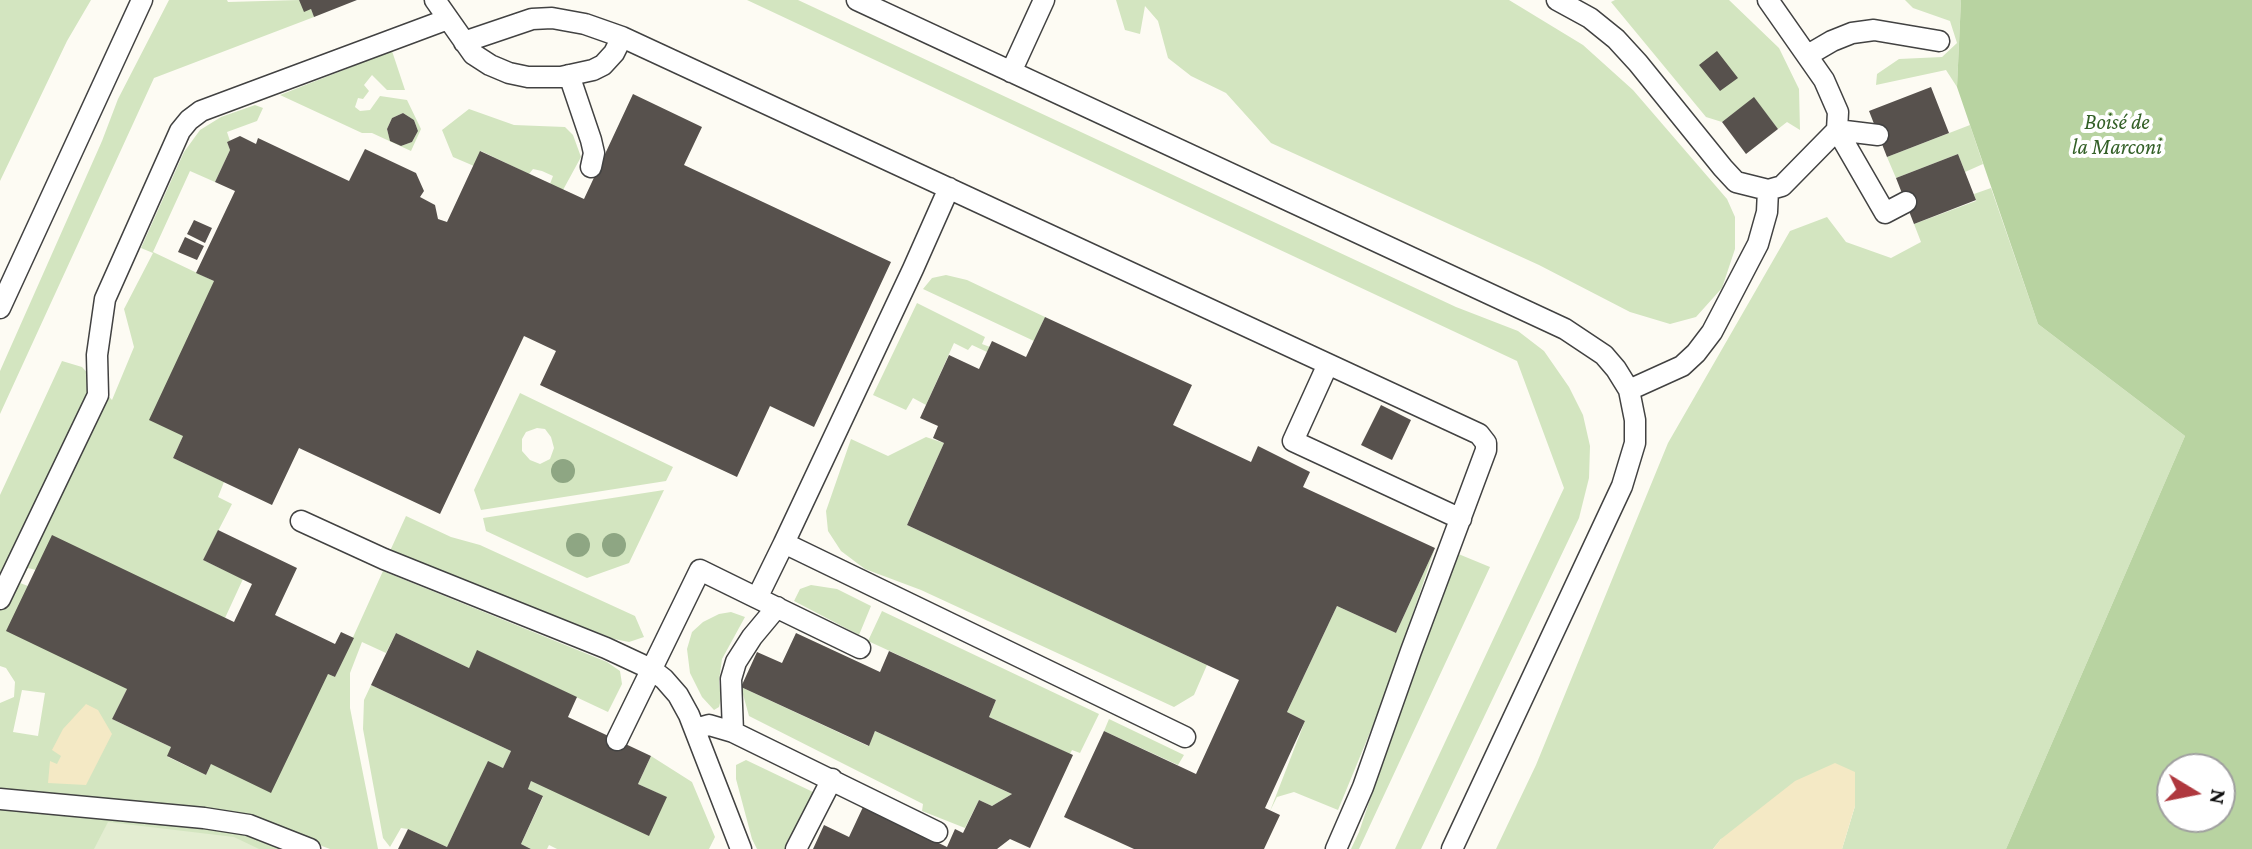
<!DOCTYPE html>
<meta charset="utf-8">
<style>
body{margin:0}
#map{position:relative;width:2252px;height:849px;overflow:hidden;background:#fdfbf3;font-family:"Crimson Pro",serif}
canvas{display:block}
.north{position:absolute;left:2156px;top:753px;width:80px;height:80px;box-sizing:border-box;background:#fff;border:2px solid #9f9f9f;border-radius:50%;rotate:100deg;font-size:22px;font-weight:700;line-height:32px;text-align:center;color:#0f0f0f}
.north::after{content:'';display:block;margin:auto;width:28px;height:36px;background:#af383e;clip-path:polygon(50% 0,100% 100%,50% 72%,0 100%)}
</style>
<div id="map">
<canvas width="2252" height="849"></canvas>
<div class="north">N</div>
</div>
<script>
const ctx = document.querySelector('canvas').getContext('2d');
ctx.lineJoin = 'round';
function fill(path, color) { ctx.fillStyle = color; ctx.fill(path, 'evenodd'); }
const toPath = rows => new Path2D(rows.map(r => 'M' + r).join(''));
function strokePath(path, color, width, dash) { ctx.strokeStyle = color; ctx.lineWidth = width; ctx.lineCap = dash ? 'butt' : 'round'; ctx.setLineDash(dash || []); ctx.stroke(path); }
function write(font, color, halo, rows, align = 'center') {
  ctx.font = font + ' "Crimson Pro",serif'; ctx.lineWidth = 8; ctx.setLineDash([]); ctx.textBaseline = 'middle'; ctx.strokeStyle = halo; ctx.fillStyle = color; for (const [text, x, y, turn = 0] of rows) {
    ctx.save(); ctx.translate(x, y); ctx.rotate((+turn || 0) * Math.PI / 180); ctx.textAlign = isNaN(turn) ? turn : align; if (halo) ctx.strokeText(text, 0, 0); ctx.fillText(text, 0, 0); ctx.restore();
  }
}
fill(toPath([
 [0,0,91,0,67,41,0,181],
 [169,0,227,0,228,2,299,0,311,9,314,17,154,78,0,414,0,371,102,141,118,99],
 [747,0,798,0,1456,307,1518,331,1544,351,1569,387,1583,415,1590,446,1589,478,1579,518,1421,849,1395,849,1564,488,1517,361],
 [1116,0,1509,0,1583,45,1633,90,1727,199,1735,217,1735,249,1722,288,1696,317,1670,324,1630,312,1539,265,1271,143,1226,93,1191,76,1168,58,1158,21,1145,6,1140,34,1125,30],
 [1615,0,1729,0,1779,48,1799,89,1800,130,1787,122,1778,129,1754,98,1722,122,1706,117,1611,2],
 [1905,0,1961,0,1957,87,1946,70,1876,85,1877,74,1899,59,1942,57,1957,43,1950,21,1913,8],
 [392,51,405,90,387,90,372,75,364,85,369,91,363,99,358,98,355,107,360,111,370,110,380,96,407,100,421,129,411,151,372,133,362,133,280,95],
 [403,113,414,120,418,131,412,142,401,146,390,140,387,129,392,118],
 [255,105,263,108,257,121,227,132,230,141,227,142,230,150,215,182,190,171,153,252,214,281,183,436,173,458,224,482,218,497,232,504,203,560,243,579,225,618,28,568,20,583,28,586,127,689,112,719,171,747,168,757,206,775,211,764,328,674,335,677,383,571,607,662,620,671,622,684,608,712,478,651,469,668,396,633,386,653,362,642,350,673,350,708,378,849,330,849,238,815,140,801,0,792,0,703,14,697,15,682,6,668,0,666,0,495,62,361,82,367,112,400,134,347,124,309,153,253,141,248,184,152,200,130,221,117],
 [22,690,45,693,38,736,13,732],
 [469,109,514,125,565,127,573,135,581,157,563,190,550,184,553,176,542,171,533,169,529,174,481,151,474,166,453,157,442,130],
 [1970,125,1983,164,1965,172,1958,154,1896,178,1887,157],
 [1991,188,2038,324,2185,436,2006,849,1842,849,1855,806,1721,839,1713,849,1496,849,1536,765,1668,443,1790,231,1827,217,1846,242,1891,258,1921,242,1914,224,1976,201,1974,194],
 [946,275,967,280,1045,317,1034,341,923,289,932,278],
 [917,303,985,337,982,344,990,347,987,352,972,345,968,350,954,343,926,405,913,398,906,410,873,395],
 [520,393,673,467,666,481,481,510,474,490],
 [537,428,545,429,551,437,554,448,550,459,540,464,530,460,522,451,522,439,526,432],
 [926,437,944,443,907,525,1207,665,1194,695,1174,707,921,590,865,569,841,551,828,531,826,511,851,439,888,456],
 [664,490,629,563,587,578,486,531,483,518],
 [406,516,451,537,480,545,635,616,644,637,629,642,614,639,390,551],
 [1435,548,1385,696,1338,810,1294,792,1277,797,1270,811,1305,721,1287,712,1337,606,1396,633],
 [1456,553,1490,567,1359,849,1351,849,1359,832,1417,660],
 [811,585,837,589,871,606,859,635,794,601,800,589],
 [882,611,1099,714,1080,753,1072,750,1070,754,989,717,996,700,868,641],
 [731,612,745,617,722,659,719,681,721,699,719,707,714,710,702,697,690,673,687,649,692,632,703,622,719,614],
 [371,685,511,751,503,768,488,762,447,847,408,829,401,828,390,847,383,838,363,729,364,700],
 [741,687,868,746,875,731,1012,794,992,806,979,800,965,828,922,811,923,804,749,716],
 [1109,719,1184,755,1178,765,1104,731],
 [651,756,692,782,715,837,709,849,557,849,549,845,547,849,531,849,521,844,543,797,528,789,531,781,666,797,638,784],
 [746,760,813,792,809,810,787,849,757,849,752,839,736,779,736,765],
 [0,808,200,825,232,831,284,849,0,849]
]), '#d3e5c0');
fill(toPath([
 [1961,0,2252,0,2252,849,2006,849,2185,436,2038,324,1957,87],
 [2172,769,2220,769,2220,817,2172,817]
]), '#b8d3a1');
fill(toPath([
 [86,704,98,710,112,734,86,785,48,783,50,761,57,764,61,756,52,750,63,729],
 [1835,763,1855,772,1855,806,1842,849,1713,849,1721,839,1795,781]
]), '#f4e9c5');
fill(toPath([
 [108,822,234,837,259,849,94,849]
]), '#e3edd1');
fill(toPath([
 [299,0,357,0,314,17,311,9,304,12],
 [1717,51,1738,78,1720,91,1699,65],
 [1931,87,1949,133,1887,157,1869,111],
 [633,94,702,127,684,165,891,262,814,427,770,406,737,477,540,385,556,351,524,336,440,514,299,448,272,505,173,458,183,436,149,420,214,281,196,273,235,191,215,182,230,150,227,142,240,136,256,144,258,138,349,181,365,149,416,173,424,191,420,197,435,205,438,219,447,222,480,151,584,199],
 [1754,97,1778,129,1746,154,1722,122],
 [403,113,414,120,418,131,412,142,401,146,390,141,387,129,392,118],
 [1958,154,1976,200,1914,224,1896,178],
 [194,220,212,228,205,243,187,234],
 [185,237,204,246,197,260,178,252],
 [1045,317,1192,385,1173,425,1251,462,1258,446,1310,472,1303,487,1435,548,1396,633,1337,606,1287,712,1305,721,1265,808,1280,815,1264,849,1134,849,1064,817,1104,731,1196,774,1239,680,907,525,944,443,933,438,938,426,920,418,949,355,979,369,992,341,1026,357],
 [1381,405,1411,420,1392,460,1361,445],
 [218,530,297,568,275,615,335,644,341,632,354,638,335,677,328,674,271,793,211,764,206,775,167,756,171,747,112,719,127,689,6,631,52,535,234,622,252,584,203,560],
 [396,633,469,668,477,650,577,697,568,717,651,756,638,784,667,797,649,836,531,781,528,789,543,796,521,844,531,849,398,849,408,829,447,847,488,761,503,768,511,751,371,685],
 [796,633,880,672,889,651,996,700,989,717,1073,755,1030,848,1010,839,997,849,813,849,824,825,849,837,863,807,947,847,955,829,963,833,979,800,992,806,1012,794,875,731,869,746,741,687,757,652,782,663]
]), '#57514d');
const service = toPath([
 [435,0,473,54,490,65,509,73,528,77,561,77,593,70,603,65,614,53,622,37],
 [857,0,1565,329,1604,355,1616,369,1629,390,1635,420,1635,443,1622,486,1452,849],
 [1557,0,1590,18,1616,39,1638,63,1723,168,1736,182,1768,190,1782,186,1837,130,1838,112,1824,80,1768,0],
 [464,42,532,19,552,18,585,24,622,37,1479,434,1486,443,1486,450,1411,651,1363,787,1336,849],
 [1808,55,1832,41,1852,33,1874,30,1939,41],
 [1011,72,1044,0],
 [569,75,591,140,594,153,591,167],
 [1837,130,1885,213,1906,202],
 [1837,130,1878,135],
 [949,188,913,269,784,543,1185,737],
 [0,308,142,0],
 [1328,364,1293,441,1461,519],
 [1629,390,1682,366,1696,353,1712,332,1758,244,1767,212,1768,190],
 [301,521,384,559,606,648,651,669,664,679,678,695,689,715,741,849],
 [784,543,757,598,860,648],
 [0,599,98,395,97,355,105,299,180,131,189,120,201,111,448,19],
 [695,729,709,725,733,732,937,832],
 [733,732,731,679,736,662,752,637,777,607],
 [617,740,700,570,757,598],
 [0,799,204,818,249,825,310,849],
 [796,849,832,779]
]);
strokePath(service, '#424242', 23);
strokePath(service, '#fff', 20);
ctx.fillStyle = '#8ea683';
for (const [x, y] of [
 [563,471],
 [578,545],
 [614,545]
]) { ctx.beginPath(); ctx.arc(x, y, 12, 0, 2 * Math.PI); ctx.fill(); }
write('italic 22px', '#336027', '#fff', [
 ["Boisé de",2117,122],
 ["la Marconi",2117,147]
]);
</script>
